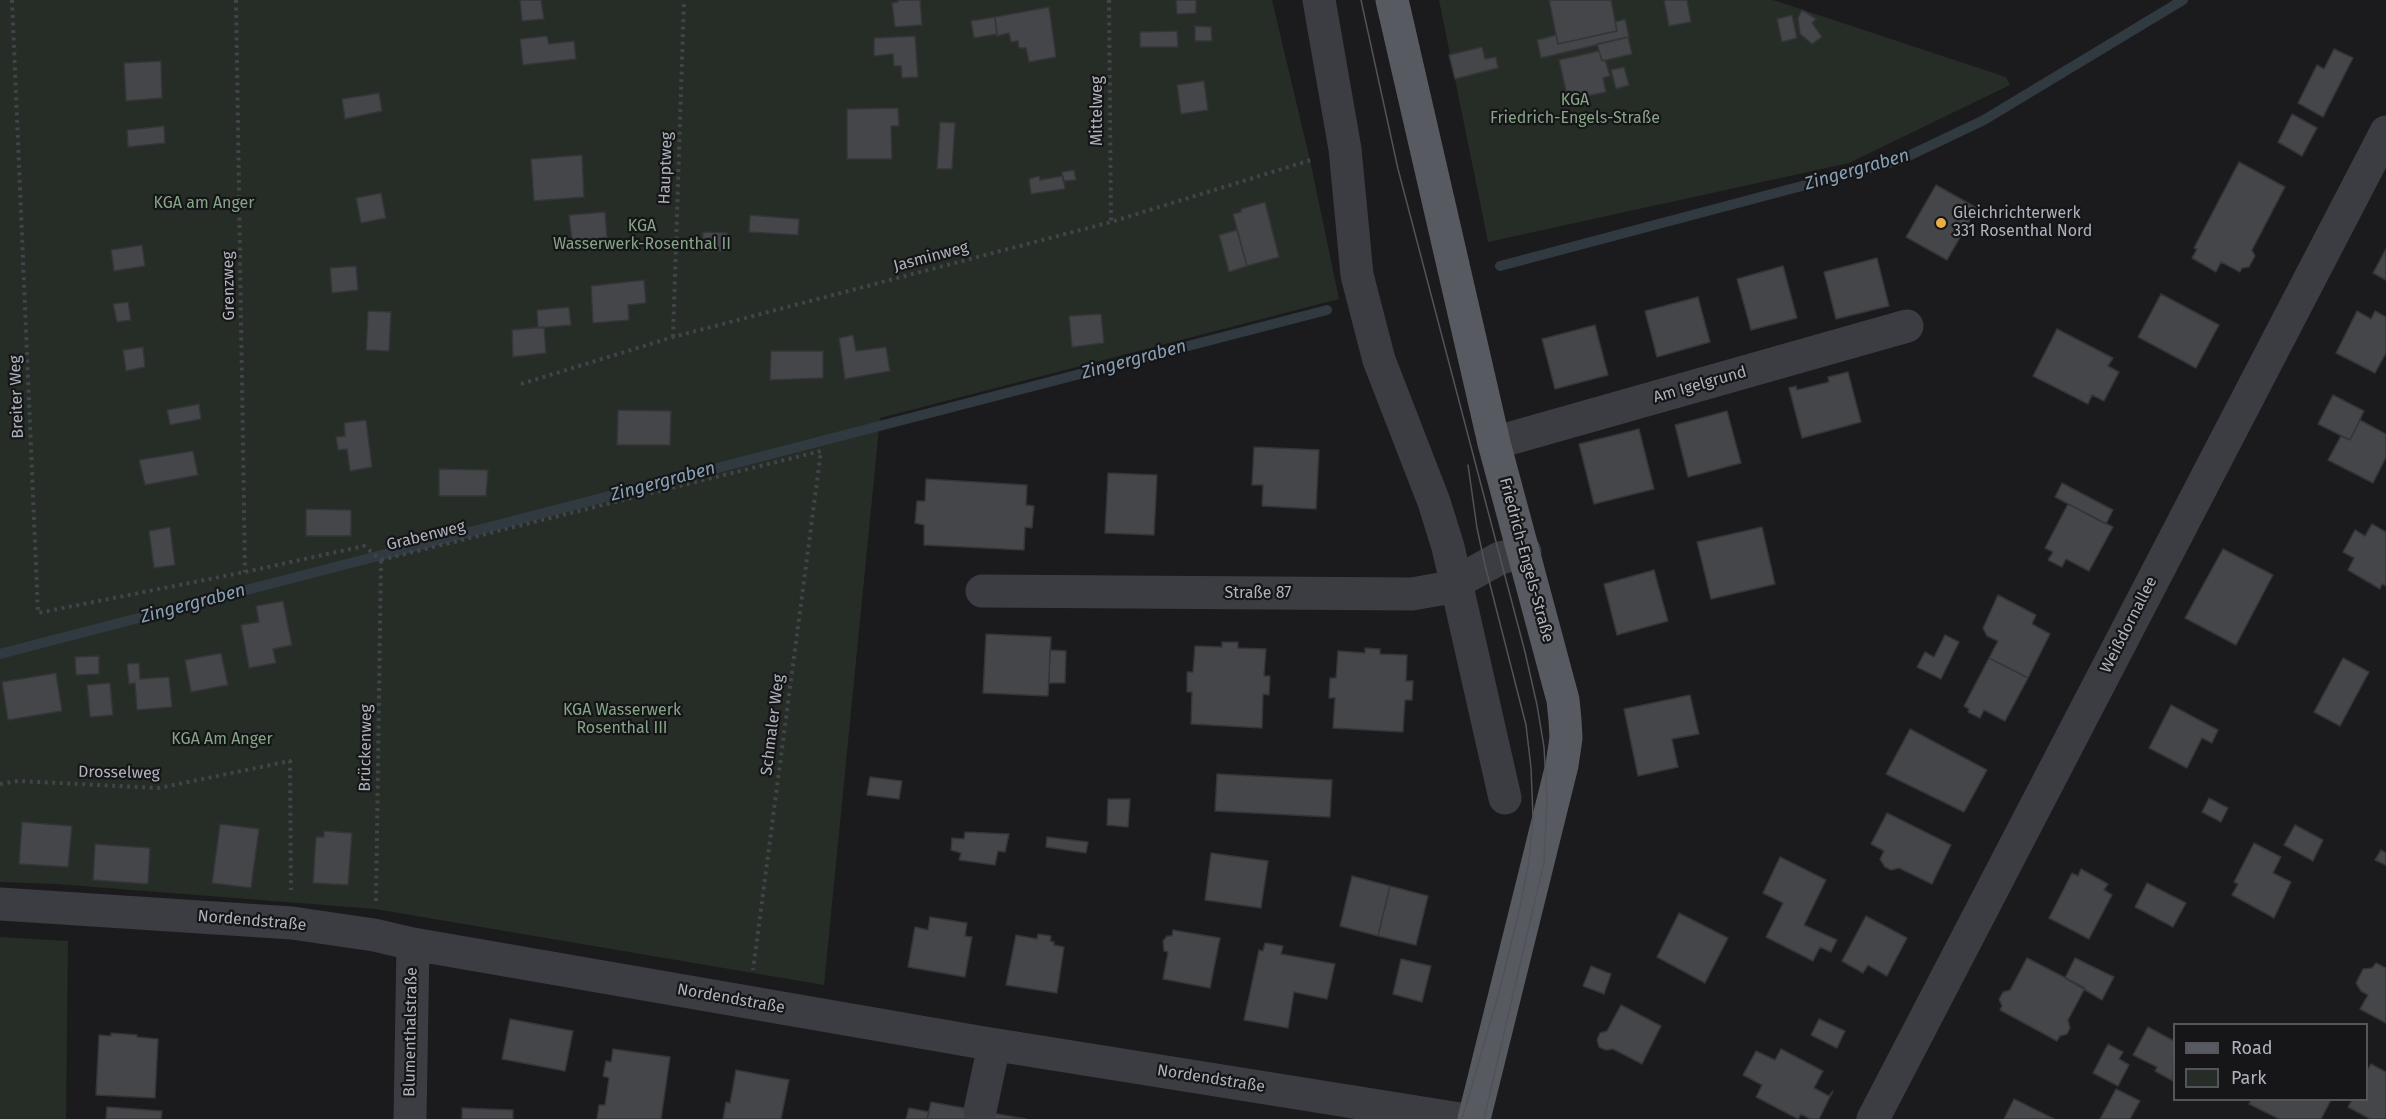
<!DOCTYPE html>
<meta charset="utf-8">
<style>
body{margin:0}
#map{position:relative;width:2386px;height:1119px;overflow:hidden;background:#1b1b1d;font-family:"Fira Sans",sans-serif}
canvas{display:block}
.legend{position:absolute;left:2173px;top:1023px;width:195px;height:78px;box-sizing:border-box;background:#161618;border:2px solid #53555a;margin:0;padding:8px 10px;list-style:none;font-size:18px;color:#aeb3bc}
.legend li{display:flex;align-items:center;gap:12px;height:30px}
.legend b{width:30px;border:2px solid #53555a}
</style>
<div id="map">
<canvas width="2386" height="1119"></canvas>
<ul class="legend">
<li><b style="height:8px;background:#585a61"></b>Road</li>
<li><b style="height:16px;background:#252d26"></b>Park</li>
</ul>
</div>
<script>
const ctx = document.querySelector('canvas').getContext('2d');
ctx.lineJoin = 'round';
function fill(path, color) { ctx.fillStyle = color; ctx.fill(path, 'evenodd'); }
const toPath = rows => new Path2D(rows.map(r => 'M' + r).join(''));
function strokePath(path, color, width, dash) { ctx.strokeStyle = color; ctx.lineWidth = width; ctx.lineCap = dash ? 'butt' : 'round'; ctx.setLineDash(dash || []); ctx.stroke(path); }
function write(font, color, halo, rows, align = 'center') {
  ctx.font = font + ' "Fira Sans",sans-serif'; ctx.lineWidth = 4.5; ctx.setLineDash([]); ctx.textBaseline = 'middle'; ctx.strokeStyle = halo; ctx.fillStyle = color; for (const [text, x, y, turn = 0] of rows) {
    ctx.save(); ctx.translate(x, y); ctx.rotate((+turn || 0) * Math.PI / 180); ctx.textAlign = isNaN(turn) ? turn : align; if (halo) ctx.strokeText(text, 0, 0); ctx.fillText(text, 0, 0); ctx.restore();
  }
}
fill(toPath([
 [0,0,1272,0,1310,160,1339,299,880,418,824,985,375,909,56,884,0,882],
 [1439,0,1773,0,2006,77,2010,85,1849,163,1488,242],
 [0,937,68,941,66,1119,0,1119]
]), '#252d26');
strokePath(toPath([
 [1500,266,1900,160,1984,120,2183,0],
 [0,654,1327,310]
]), '#313a41', 10);
const building = toPath([
 [520,0,541,0,544,19,522,21,520,0],
 [898,0,920,0,922,25,895,27,892,3,898,2,898,0],
 [1176,0,1196,0,1196,13,1177,14,1176,0],
 [1549,0,1611,0,1617,31,1558,44,1549,0],
 [1664,0,1687,0,1691,22,1669,26,1664,0],
 [1049,7,1056,57,1029,62,1026,48,1019,48,1018,41,1011,42,1009,33,997,36,995,17,1049,7],
 [1802,10,1816,19,1812,23,1822,37,1812,44,1800,34,1798,18,1802,10],
 [1792,15,1797,38,1782,42,1777,19,1792,15],
 [995,17,997,34,974,38,971,21,995,17],
 [1625,19,1629,37,1541,58,1537,40,1556,35,1558,44,1617,31,1615,22,1625,19],
 [1195,26,1211,27,1212,41,1195,41,1195,26],
 [1177,31,1178,47,1140,47,1140,32,1177,31],
 [547,36,549,44,574,41,576,59,523,65,520,39,547,36],
 [915,36,918,77,902,78,901,66,894,66,893,54,874,56,874,38,915,36],
 [1628,37,1632,54,1602,61,1597,44,1628,37],
 [1482,47,1485,59,1496,57,1498,68,1455,79,1449,55,1482,47],
 [2334,49,2353,58,2323,117,2298,103,2317,65,2324,69,2334,49],
 [1599,51,1602,61,1605,60,1610,76,1603,78,1606,92,1568,100,1559,60,1599,51],
 [161,61,162,98,126,101,124,63,161,61],
 [1624,67,1629,85,1616,89,1611,70,1624,67],
 [1204,81,1208,110,1181,114,1177,85,1204,81],
 [379,93,382,111,345,119,342,99,379,93],
 [898,108,899,126,891,126,892,159,847,159,847,109,898,108],
 [2292,114,2317,128,2302,156,2278,142,2292,114],
 [940,122,955,123,952,169,937,169,940,122],
 [164,126,165,143,128,147,127,130,164,126],
 [582,155,584,197,534,201,531,159,582,155],
 [2239,162,2285,187,2252,250,2255,256,2249,267,2242,268,2240,272,2221,262,2216,272,2192,258,2197,249,2194,248,2239,162],
 [1074,170,1076,180,1063,181,1062,172,1074,170],
 [1039,176,1040,180,1063,176,1065,189,1031,194,1029,179,1039,176],
 [1936,185,1977,208,1947,260,1906,237,1936,185],
 [381,193,386,218,361,223,356,198,381,193],
 [1265,202,1279,257,1247,266,1233,214,1241,212,1241,209,1265,202],
 [605,212,607,238,572,241,569,215,605,212],
 [750,215,799,219,798,235,749,232,750,215],
 [1237,230,1247,266,1229,272,1219,235,1237,230],
 [703,232,727,233,727,251,702,251,703,232],
 [142,245,145,266,114,271,111,250,142,245],
 [2386,249,2386,280,2373,273,2386,249],
 [1877,258,1889,306,1836,319,1824,272,1877,258],
 [356,266,358,290,332,293,330,268,356,266],
 [1783,266,1797,318,1751,330,1737,279,1783,266],
 [644,280,646,303,628,305,629,320,593,323,591,286,644,280],
 [2161,294,2219,325,2196,368,2138,337,2161,294],
 [1698,297,1710,342,1657,357,1645,311,1698,297],
 [128,302,131,320,117,322,113,304,128,302],
 [569,307,571,325,538,328,537,310,569,307],
 [368,311,391,312,389,351,366,350,368,311],
 [2357,311,2371,319,2375,311,2386,317,2386,353,2375,373,2336,353,2357,311],
 [1101,314,1104,343,1072,347,1069,316,1101,314],
 [1595,325,1608,375,1555,389,1542,339,1595,325],
 [544,327,546,353,513,357,512,330,544,327],
 [2057,329,2113,358,2108,366,2119,372,2104,401,2092,395,2088,404,2033,376,2057,329],
 [853,335,856,351,886,347,890,371,845,379,839,338,853,335],
 [143,347,145,367,126,371,123,350,143,347],
 [771,351,823,351,823,378,770,380,771,351],
 [1848,372,1861,422,1802,438,1789,388,1796,386,1797,390,1829,382,1828,377,1848,372],
 [2333,395,2364,411,2350,440,2318,424,2333,395],
 [199,404,201,419,170,425,167,410,199,404],
 [618,410,671,411,670,445,617,445,618,410],
 [1727,411,1741,463,1688,477,1675,425,1727,411],
 [366,420,372,467,350,471,347,449,338,450,336,437,345,436,344,423,366,420],
 [2360,420,2386,434,2386,457,2373,483,2328,460,2341,436,2350,440,2360,420],
 [1639,429,1654,489,1594,504,1579,444,1639,429],
 [1254,447,1319,450,1316,509,1262,506,1263,485,1252,485,1254,447],
 [193,451,198,475,145,485,139,460,193,451],
 [439,469,488,470,486,496,439,496,439,469],
 [1108,473,1157,475,1154,535,1105,533,1108,473],
 [926,479,1027,485,1026,505,1034,506,1032,528,1025,527,1024,550,924,545,924,525,915,523,917,501,925,501,926,479],
 [2062,483,2113,510,2106,524,2055,497,2062,483],
 [2068,504,2113,527,2089,571,2066,559,2062,567,2048,560,2053,552,2045,548,2068,504],
 [306,509,351,510,351,536,306,536,306,509],
 [2372,524,2386,532,2386,586,2382,584,2380,589,2348,570,2354,558,2343,552,2355,530,2365,536,2372,524],
 [170,527,175,565,154,568,149,531,170,527],
 [1762,527,1775,584,1711,599,1697,542,1762,527],
 [2223,549,2273,575,2236,645,2185,618,2223,549],
 [1654,570,1668,621,1617,635,1604,584,1654,570],
 [1998,595,2036,615,2032,624,2050,634,2028,678,1989,658,1998,641,1987,636,1983,628,1998,595],
 [283,601,292,645,273,649,276,663,249,668,241,625,259,622,256,606,283,601],
 [986,634,1051,637,1048,696,983,693,986,634],
 [1945,635,1959,642,1941,679,1917,667,1925,652,1934,657,1945,635],
 [1222,642,1238,642,1238,648,1266,649,1264,676,1270,676,1269,695,1263,694,1262,728,1191,724,1192,692,1187,692,1187,672,1193,672,1195,646,1222,647,1222,642],
 [1365,648,1380,649,1380,654,1407,655,1406,681,1413,681,1412,700,1405,700,1403,732,1333,728,1335,698,1329,698,1330,678,1336,678,1338,651,1365,653,1365,648],
 [1050,650,1066,651,1065,683,1049,683,1050,650],
 [221,653,228,685,191,692,185,660,221,653],
 [99,656,99,674,76,675,75,657,99,656],
 [1989,658,2028,678,2005,721,1984,710,1980,718,1968,712,1969,709,1964,706,1989,658],
 [2343,658,2369,672,2340,726,2314,712,2343,658],
 [139,663,140,679,169,677,172,707,137,710,135,683,129,684,127,664,139,663],
 [56,673,62,711,8,720,2,682,56,673],
 [110,683,113,715,90,717,87,685,110,683],
 [1690,695,1699,734,1672,739,1678,767,1638,776,1624,709,1690,695],
 [2171,705,2218,730,2212,743,2202,738,2187,768,2149,748,2171,705],
 [1910,729,1987,770,1964,812,1886,774,1910,729],
 [1217,774,1332,780,1330,817,1215,811,1217,774],
 [870,777,902,781,899,799,867,795,870,777],
 [2209,798,2228,808,2221,822,2202,812,2209,798],
 [1108,799,1130,799,1128,827,1107,825,1108,799],
 [1887,813,1951,845,1932,884,1899,868,1891,870,1885,867,1880,859,1884,851,1871,844,1887,813],
 [22,822,72,826,68,867,19,864,22,822],
 [220,824,259,829,251,888,212,883,220,824],
 [2295,825,2323,840,2313,861,2284,845,2295,825],
 [324,831,352,833,348,885,313,883,316,837,324,837,324,831],
 [965,832,1009,834,1005,852,998,851,995,865,959,860,961,853,951,850,952,838,964,839,965,832],
 [1047,837,1088,842,1086,853,1046,847,1047,837],
 [2254,843,2281,857,2273,873,2291,882,2274,918,2232,895,2238,884,2234,882,2254,843],
 [95,844,150,848,148,884,93,880,95,844],
 [2381,850,2386,853,2386,865,2375,860,2381,850],
 [1211,853,1268,861,1261,908,1205,900,1211,853],
 [1780,857,1826,880,1804,925,1837,940,1831,952,1820,947,1813,961,1766,937,1783,903,1763,893,1780,857],
 [2081,869,2108,884,2104,890,2112,895,2089,939,2049,918,2072,873,2078,876,2081,869],
 [1352,876,1390,886,1378,936,1340,926,1352,876],
 [2147,883,2186,903,2173,927,2135,907,2147,883],
 [1390,886,1428,896,1416,945,1378,936,1390,886],
 [1679,913,1728,938,1705,983,1657,957,1679,913],
 [1866,916,1907,938,1887,976,1868,965,1863,973,1842,961,1866,916],
 [930,917,967,923,965,936,972,937,965,977,908,967,915,927,928,930,930,917],
 [1173,930,1220,938,1210,988,1163,979,1168,952,1164,951,1163,941,1167,936,1172,936,1173,930],
 [1038,934,1051,936,1050,941,1054,942,1054,945,1064,947,1057,993,1006,985,1016,935,1037,939,1038,934],
 [1265,943,1283,946,1281,954,1335,964,1327,999,1294,992,1288,1028,1244,1020,1259,950,1263,951,1265,943],
 [2027,958,2085,988,2068,1020,2070,1028,2067,1034,2060,1036,2057,1041,2000,1010,2002,1006,1999,999,2003,992,2010,990,2027,958],
 [2075,958,2114,977,2102,1000,2065,978,2075,958],
 [1401,959,1431,966,1422,1002,1393,994,1401,959],
 [2376,963,2386,968,2386,1023,2360,1009,2368,995,2361,991,2356,983,2363,969,2372,968,2376,963],
 [1591,966,1611,974,1604,994,1583,986,1591,966],
 [1621,1005,1661,1026,1642,1064,1613,1049,1606,1050,1599,1047,1597,1040,1600,1033,1607,1031,1621,1005],
 [510,1019,573,1031,565,1071,502,1059,510,1019],
 [1819,1019,1845,1031,1837,1048,1811,1035,1819,1019],
 [2148,1027,2174,1041,2173,1081,2155,1071,2157,1067,2133,1055,2148,1027],
 [111,1033,137,1035,137,1037,158,1039,155,1098,96,1095,99,1035,111,1036,111,1033],
 [2108,1044,2123,1052,2119,1059,2129,1065,2118,1086,2093,1073,2108,1044],
 [613,1049,670,1057,661,1119,597,1119,599,1105,605,1105,609,1078,603,1076,606,1061,611,1062,613,1049],
 [1781,1049,1823,1071,1814,1088,1829,1096,1833,1091,1819,1119,1810,1119,1801,1114,1798,1119,1756,1097,1762,1085,1743,1075,1756,1051,1775,1060,1781,1049],
 [2371,1064,2386,1072,2386,1119,2370,1119,2348,1107,2352,1100,2366,1100,2366,1072,2371,1064],
 [736,1070,789,1080,781,1119,723,1119,726,1102,730,1103,736,1070],
 [2116,1089,2140,1101,2130,1119,2100,1119,2116,1089],
 [2014,1099,2054,1119,2004,1119,2014,1099],
 [2251,1100,2331,1100,2321,1119,2279,1119,2249,1104,2251,1100],
 [931,1102,980,1111,1026,1119,927,1119,931,1102],
 [107,1107,162,1111,161,1119,106,1119,107,1107],
 [462,1108,513,1110,513,1119,462,1119,462,1108],
 [909,1108,929,1112,927,1119,906,1119,909,1108]
]);
fill(building, '#45464a');
strokePath(building, '#353539', 1.5);
strokePath(toPath([
 [12,0,38,613,245,572,364,546,381,560],
 [236,0,245,572],
 [1109,0,1111,222],
 [673,337,684,0],
 [521,384,673,337,1111,222,1311,160],
 [381,560,821,451,753,970],
 [0,784,18,781,159,788,290,761,291,890],
 [376,901,381,560]
]), '#424449', 4, [3, 4.5]);
strokePath(toPath([
 [1319,0,1345,149,1357,275,1379,360,1434,502,1448,547,1505,798],
 [1494,443,1907,326],
 [982,591,1412,594,1446,588,1500,558,1525,552],
 [0,904,292,923,374,935,413,944,978,1042,1460,1119],
 [980,1111,994,1045],
 [410,1119,413,944],
 [1873,1119,2386,132]
]), '#3c3d42', 33);
strokePath(toPath([
 [1392,0,1494,443,1563,700,1565,720,1566,738,1562,765,1474,1119]
]), '#585a61', 33);
strokePath(toPath([
 [1361,0,1398,169,1525,652,1537,705,1544,747,1547,800,1544,862,1484,1119],
 [1462,1119,1500,989,1520,907,1529,861,1533,817,1531,768,1526,725,1485,565,1477,528,1468,465]
]), '#515359', 1.5);
for (const [x, y, r, color] of [
 [1941,223,6,"#e9af47"]
]) { const dot = new Path2D(); dot.arc(x, y, r, 0, 2 * Math.PI); ctx.fillStyle = color; ctx.fill(dot); strokePath(dot, '#161618', 2); }
write('16px', '#86a588', '#161618', [
 ["KGA",1575,101],
 ["Friedrich-Engels-Straße",1575,119],
 ["KGA am Anger",204,204],
 ["KGA",642,227],
 ["Wasserwerk-Rosenthal II",642,245],
 ["KGA Wasserwerk",622,711],
 ["Rosenthal III",622,729],
 ["KGA Am Anger",222,740]
]);
write('16px', '#aeb3bc', '#161618', [
 ["Mittelweg",1098,111,-90],
 ["Hauptweg",666,168,-88],
 ["Jasminweg",931,257,-15],
 ["Grenzweg",229,286,-91],
 ["Am Igelgrund",1700,385,-16],
 ["Breiter Weg",17,397,-92],
 ["Grabenweg",426,536,-14],
 ["Friedrich-Engels-Straße",1526,560,75],
 ["Straße 87",1258,594],
 ["Weißdornallee",2129,625,-63],
 ["Schmaler Weg",773,725,-83],
 ["Brückenweg",366,748,-89],
 ["Drosselweg",119,773,1],
 ["Nordendstraße",252,921,5],
 ["Nordendstraße",731,999,10],
 ["Blumenthalstraße",411,1032,-89],
 ["Nordendstraße",1211,1079,9]
]);
write('16px', '#aeb3bc', '#161618', [
 ["Gleichrichterwerk",1953,214],
 ["331 Rosenthal Nord",1953,232]
], 'left');
write('italic 18px', '#88a0b4', '#161618', [
 ["Zingergraben",1857,170,-16],
 ["Zingergraben",1134,360,-15],
 ["Zingergraben",663,482,-15],
 ["Zingergraben",193,604,-15]
]);
</script>
